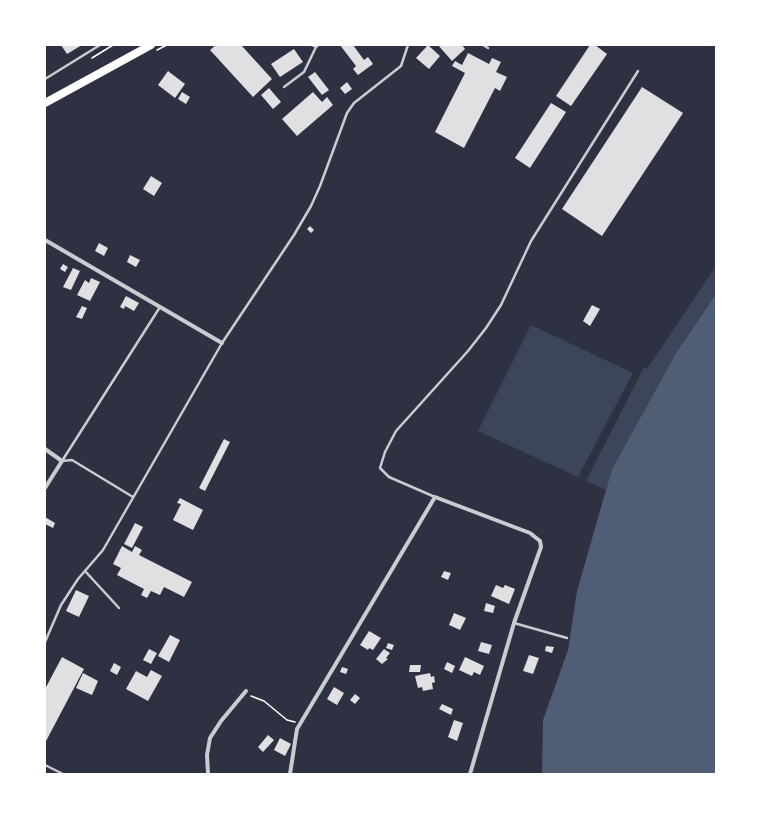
<!DOCTYPE html>
<style>
body{margin:0}
#map{position:relative;width:761px;height:819px;overflow:hidden;background:#2d3142;font-family:"Work Sans",sans-serif}
canvas{display:block}
.frame{position:absolute;inset:0;border:46px solid #fff;pointer-events:none}
</style>
<div id="map">
<canvas width="761" height="819"></canvas>
<div class="frame"></div>
</div>
<script>
const ctx = document.querySelector('canvas').getContext('2d');
ctx.lineJoin = 'round';
function fill(path, color) { ctx.fillStyle = color; ctx.fill(path, 'evenodd'); }
const toPath = rows => new Path2D(rows.map(r => 'M' + r).join(''));
function strokePath(path, color, width, dash) { ctx.strokeStyle = color; ctx.lineWidth = width; ctx.lineCap = dash ? 'butt' : 'round'; ctx.setLineDash(dash || []); ctx.stroke(path); }
fill(toPath([
 [716,266,716,294,676,353,612,469,606,490,586,481,644,367,647,369],
 [531,325,633,373,578,477,478,431]
]), '#3c4559');
fill(toPath([
 [716,294,716,774,542,774,543,720,568,650,577,591,612,469,676,353]
]), '#4f5d75');
fill(toPath([
 [61,45,82,45,67,54],
 [216,45,241,45,272,79,253,97,210,50],
 [340,45,353,45,364,60,368,57,373,64,358,75,353,69,356,66],
 [428,45,440,56,429,69,416,58],
 [438,45,462,45,465,49,452,61],
 [590,45,595,45,607,54,571,106,556,96],
 [294,49,303,62,280,77,271,64],
 [468,53,489,64,492,58,501,62,496,72,507,77,500,91,495,88,464,148,435,132,465,73,452,66,455,61,462,65],
 [168,71,185,84,175,98,158,85],
 [315,72,329,90,322,95,308,77],
 [347,82,352,89,345,94,340,88],
 [642,87,683,113,602,236,562,209],
 [269,88,281,102,273,109,261,95],
 [182,92,190,97,186,104,178,99],
 [313,92,322,102,327,97,333,105,297,136,282,119],
 [551,103,566,112,530,168,515,158],
 [151,176,162,183,154,196,143,189],
 [310,226,314,230,311,233,307,229],
 [99,243,108,248,104,256,95,251],
 [130,255,140,260,136,267,127,262],
 [63,264,68,267,65,272,60,269],
 [73,268,80,271,71,290,63,287],
 [91,278,100,282,90,301,77,295,85,280,89,283],
 [126,296,139,303,134,311,125,306,124,309,120,307],
 [592,305,600,309,590,326,583,321],
 [82,306,87,308,82,319,76,317],
 [224,439,230,442,205,491,199,488],
 [180,498,203,510,193,530,173,520,181,504,177,503],
 [45,517,55,523,53,528,45,524],
 [135,523,143,527,132,548,124,544],
 [122,546,132,552,135,546,142,550,139,555,192,582,184,597,164,587,160,595,151,591,147,598,141,595,144,589,117,575,121,568,113,564],
 [444,571,451,573,448,580,441,577],
 [496,585,503,588,505,585,515,589,509,604,491,596],
 [76,590,89,596,79,617,66,611],
 [486,603,495,606,493,613,484,611],
 [454,613,466,618,460,630,449,625],
 [369,631,381,638,373,650,369,648,368,650,360,645],
 [170,635,180,640,169,662,158,656],
 [481,642,492,645,489,654,478,651],
 [388,643,394,645,392,650,386,648],
 [546,646,554,647,552,653,545,651],
 [149,649,157,653,151,664,143,660],
 [384,649,390,653,386,658,388,659,382,664,376,659],
 [529,655,539,658,533,674,523,671],
 [62,657,84,669,45,743,45,689],
 [465,657,484,666,480,675,474,672,472,676,459,670],
 [447,662,455,666,452,673,444,669],
 [114,663,121,667,117,675,110,671],
 [410,665,421,665,420,672,409,672],
 [342,667,348,669,346,674,340,672],
 [151,670,162,676,148,701,126,689,136,671,147,677],
 [83,673,98,681,92,695,76,688],
 [430,673,431,677,434,676,435,682,432,683,433,689,423,691,422,687,418,688,415,676],
 [334,687,344,693,337,705,327,699],
 [355,694,360,698,355,704,350,700],
 [442,704,453,709,451,715,439,709],
 [454,720,463,723,457,741,448,737],
 [268,735,274,740,263,752,258,747],
 [280,738,291,744,285,756,274,750]
]), '#e0e0e3');
strokePath(toPath([
 [157,50,167,45],
 [92,58,113,45],
 [251,696,264,701,287,720,295,722]
]), '#fff', 1.5);
strokePath(toPath([
 [312,45,316,47,318,45],
 [483,45,488,48],
 [45,79,100,45],
 [284,87,304,72,316,47],
 [62,461,160,307],
 [62,461,72,460,133,497],
 [435,497,389,477,380,468,385,452,396,431,468,351,486,328,501,305,531,241,638,71],
 [85,571,119,608],
 [514,623,567,638],
 [45,642,61,605,78,579,103,550,222,343,294,235,311,206,320,186,347,113,354,103,401,66,408,45],
 [45,765,63,774]
]), '#caccd0', 2.5);
strokePath(toPath([
 [45,240,222,343],
 [45,449,62,461,45,488],
 [208,774,207,755,210,738,221,721,246,691],
 [290,774,297,729,435,497,530,533,540,541,541,547,514,623,470,774]
]), '#caccd0', 4);
strokePath(toPath([
 [45,103,151,45]
]), '#fff', 8);
</script>
